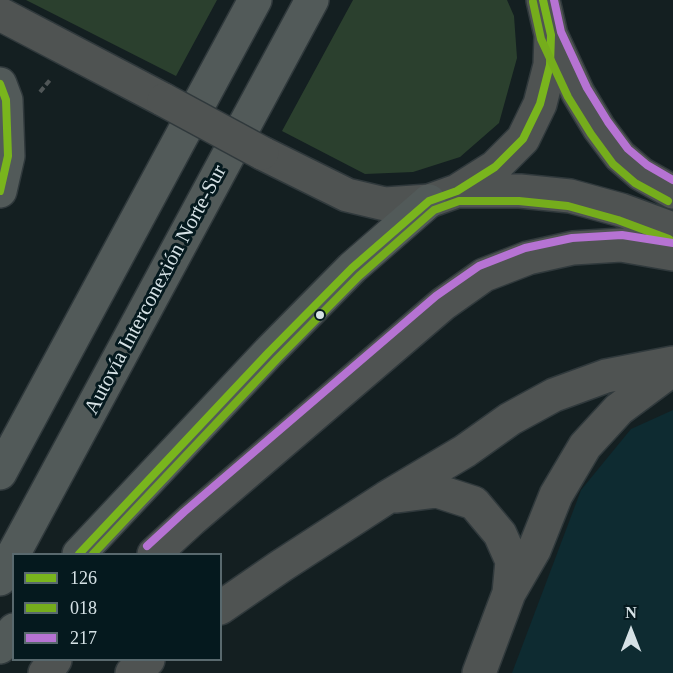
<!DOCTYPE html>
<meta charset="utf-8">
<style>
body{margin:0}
#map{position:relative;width:673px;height:673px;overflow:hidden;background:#141f21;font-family:"Times New Roman",serif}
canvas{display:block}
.legend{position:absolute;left:12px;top:553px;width:210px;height:108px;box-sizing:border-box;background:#05191e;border:2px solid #59696e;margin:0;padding:8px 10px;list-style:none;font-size:18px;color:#d6e2e6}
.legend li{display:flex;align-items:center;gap:12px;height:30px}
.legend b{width:30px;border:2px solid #59696e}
.north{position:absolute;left:601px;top:601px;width:60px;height:60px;-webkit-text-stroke:4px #05191e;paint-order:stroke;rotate:0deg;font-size:16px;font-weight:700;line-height:24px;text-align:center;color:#d6e2e6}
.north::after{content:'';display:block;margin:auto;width:21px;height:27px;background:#d6e2e6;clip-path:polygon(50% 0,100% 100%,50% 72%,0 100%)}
</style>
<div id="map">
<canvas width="673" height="673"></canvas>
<ul class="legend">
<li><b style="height:8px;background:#79b51d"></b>126</li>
<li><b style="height:8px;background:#75ad1c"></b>018</li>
<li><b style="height:8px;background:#b673d3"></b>217</li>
</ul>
<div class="north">N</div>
</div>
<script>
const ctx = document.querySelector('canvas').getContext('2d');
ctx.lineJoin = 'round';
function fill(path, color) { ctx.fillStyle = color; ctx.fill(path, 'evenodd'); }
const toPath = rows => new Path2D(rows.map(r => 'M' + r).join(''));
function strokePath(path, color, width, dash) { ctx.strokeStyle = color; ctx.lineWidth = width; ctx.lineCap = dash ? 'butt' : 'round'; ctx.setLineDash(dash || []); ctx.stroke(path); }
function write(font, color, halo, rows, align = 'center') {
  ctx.font = font + ' "Times New Roman",serif'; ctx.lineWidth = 6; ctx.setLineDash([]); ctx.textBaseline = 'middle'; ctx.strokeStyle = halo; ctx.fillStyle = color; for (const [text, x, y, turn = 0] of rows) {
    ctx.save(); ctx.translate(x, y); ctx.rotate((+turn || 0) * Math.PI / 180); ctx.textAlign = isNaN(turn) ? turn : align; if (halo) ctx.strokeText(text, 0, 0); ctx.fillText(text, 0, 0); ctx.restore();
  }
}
fill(toPath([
 [673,410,673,673,512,673,581,490,631,429]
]), '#0e2b31');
fill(toPath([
 [26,0,217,0,176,76],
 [353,0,507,0,514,16,517,58,499,123,460,157,413,172,365,174,282,131]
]), '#2b402e');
const minor = toPath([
 [0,14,164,100],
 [552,37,578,93,599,128,620,156,641,174,673,192],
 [262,153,347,195,385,204,429,201,457,191,495,167,523,139,540,104,550,65,551,35,543,0],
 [457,191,520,191,570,196,621,210,673,229],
 [397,496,437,491,474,503,500,534,512,561,509,593],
 [154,554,191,520,443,304,484,275,528,258,573,248,621,245,673,254],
 [220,608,281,566,386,498,465,451,510,419,554,395,606,376,673,363],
 [45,673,55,660],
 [132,673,148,660],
 [479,673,509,593,534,550,556,495,585,446,619,409,673,369]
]);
const highway = toPath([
 [0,84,6,100,8,156,0,191],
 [0,473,255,0],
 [79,554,269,352,352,268,429,201],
 [0,579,312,0],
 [0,647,14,630]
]);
strokePath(minor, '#30393c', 36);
strokePath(highway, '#30393c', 36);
strokePath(toPath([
 [40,92,50,80]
]), '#505657', 4, [6, 3]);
strokePath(minor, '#4f5352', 33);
strokePath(highway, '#525a59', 33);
const minorBridge = toPath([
 [164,100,262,153]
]);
strokePath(minorBridge, '#30393c', 36, []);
strokePath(minorBridge, '#4f5352', 33);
strokePath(toPath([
 [0,84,6,100,8,156,0,191],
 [79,554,269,352,352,268,429,201,457,191,495,167,523,139,540,104,550,65,551,35,543,0]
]), '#79b51d', 8);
strokePath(toPath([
 [533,2,541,39,568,97,591,134,613,164,635,183,668,201],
 [93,554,277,359,359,276,434,210,459,201,519,201,568,206,618,220,669,239]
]), '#75ad1c', 8);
strokePath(toPath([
 [554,0,561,32,587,88,608,122,628,149,647,165,673,180],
 [147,546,184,512,436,296,479,266,525,248,572,238,622,235,673,243]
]), '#b673d3', 8);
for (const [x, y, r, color] of [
 [320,315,5,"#d6e2e6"]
]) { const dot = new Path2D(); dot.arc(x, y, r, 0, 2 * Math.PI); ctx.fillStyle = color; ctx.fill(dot); strokePath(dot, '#05191e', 2); }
write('21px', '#d6e2e6', '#05191e', [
 ["Autovía Interconexión Norte-Sur",156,290,-62]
]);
</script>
